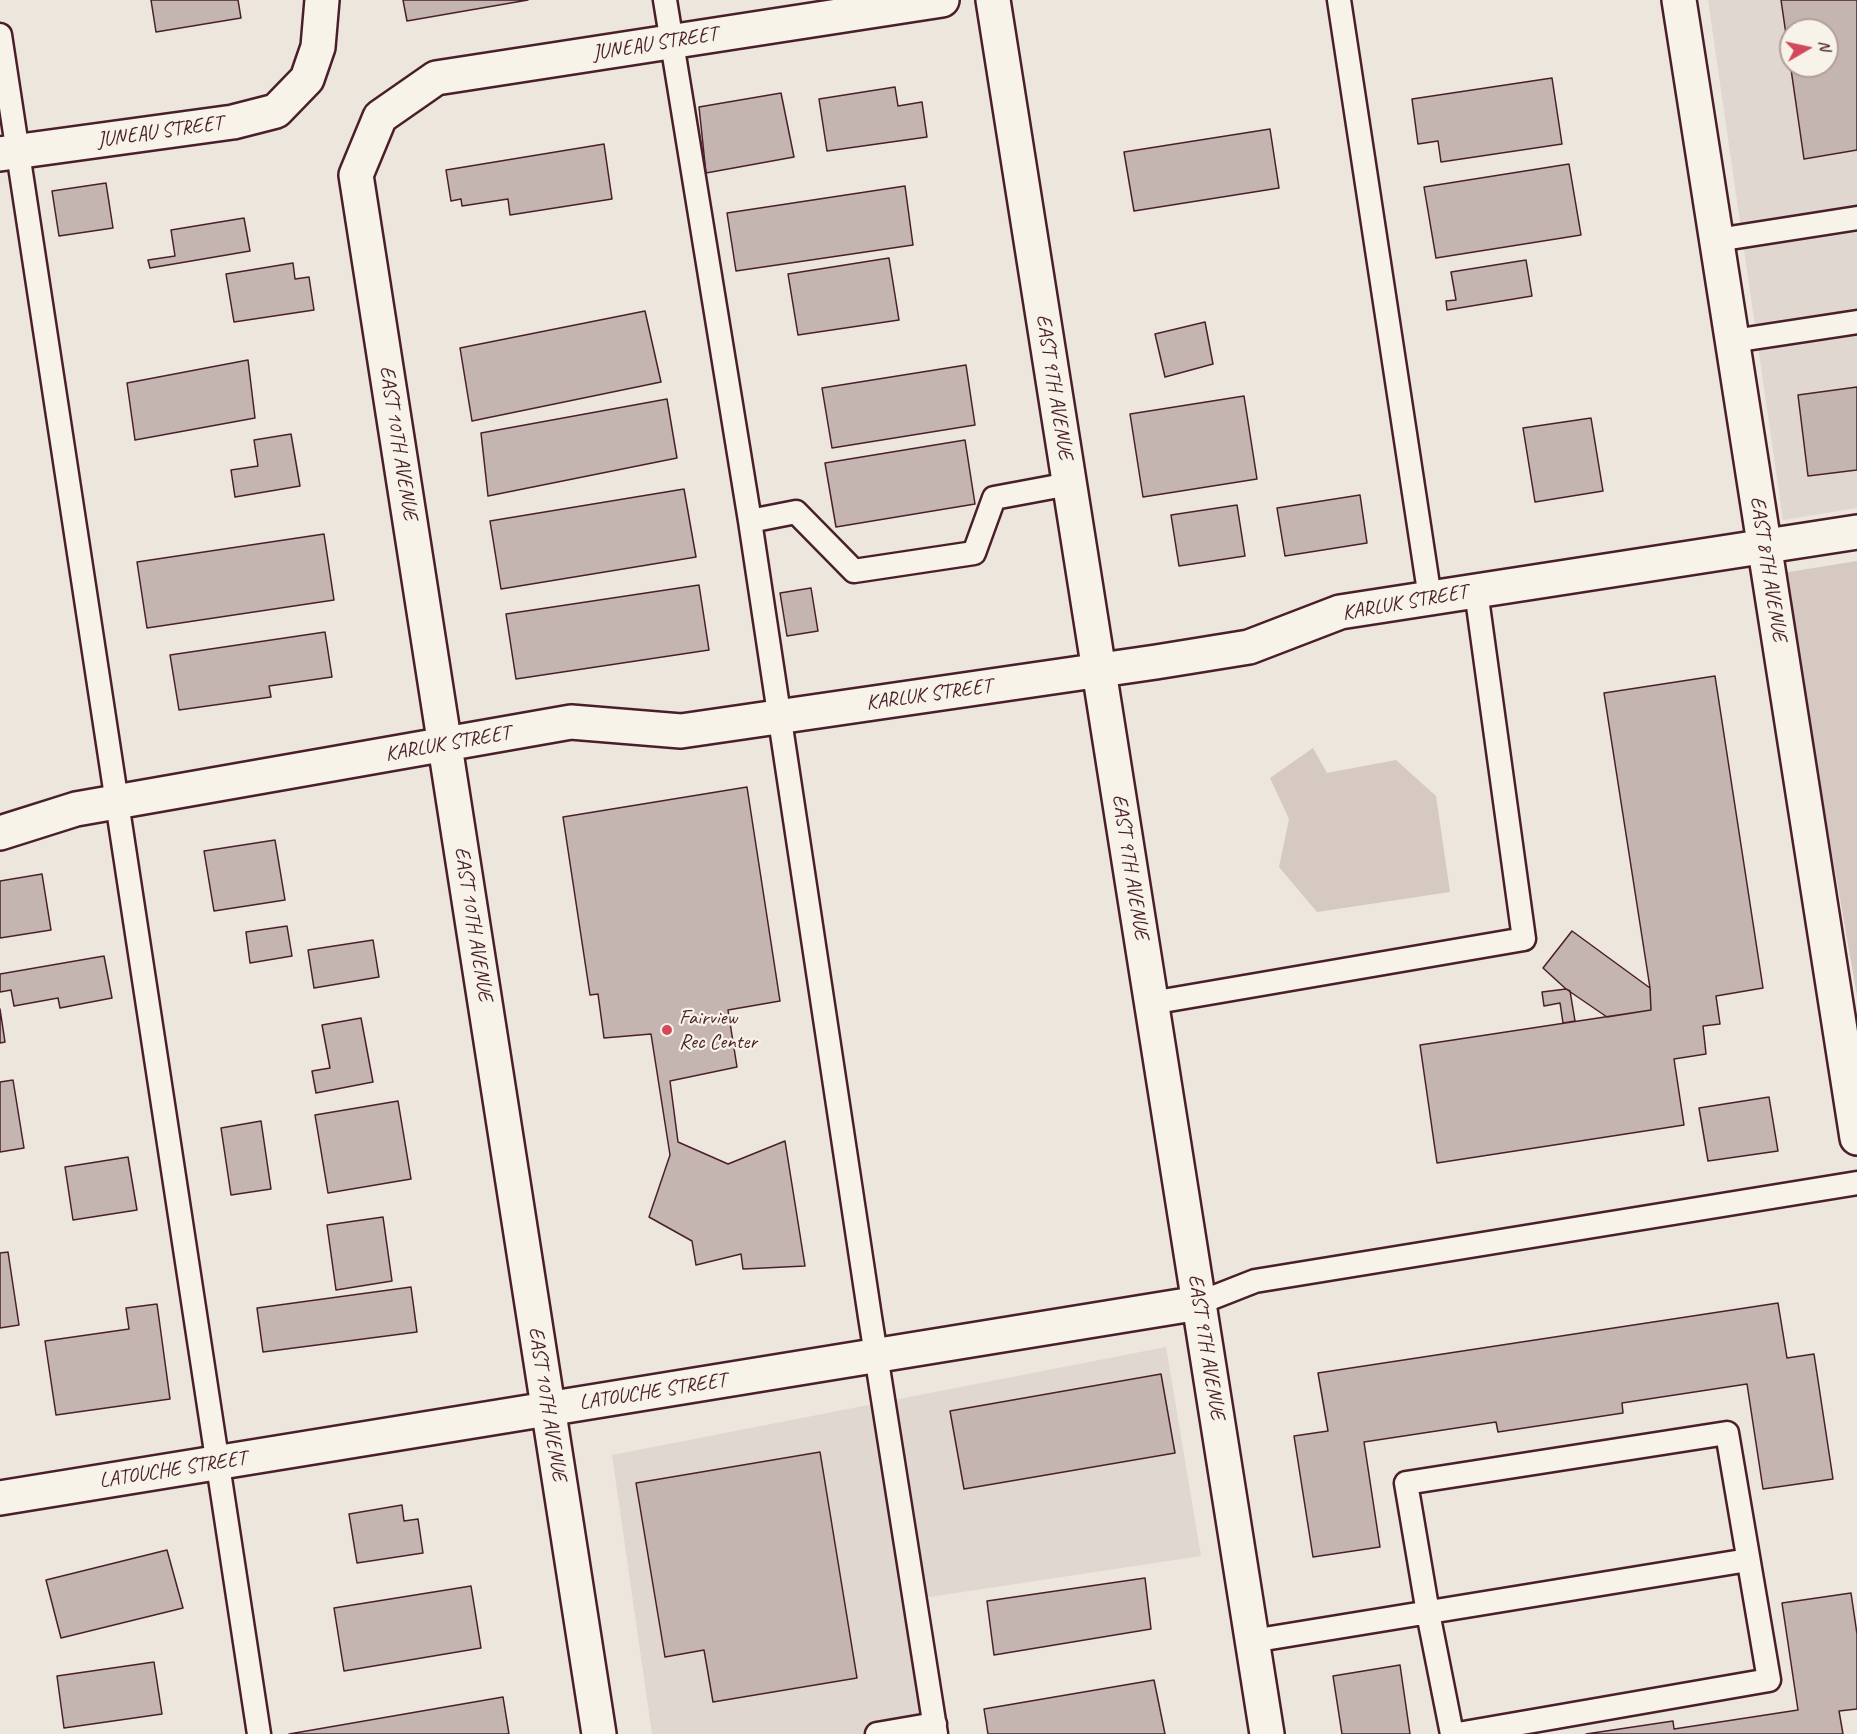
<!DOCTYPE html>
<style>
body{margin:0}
#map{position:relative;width:1857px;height:1734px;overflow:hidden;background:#ece6dd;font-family:Caveat,sans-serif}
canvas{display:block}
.north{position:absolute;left:1779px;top:18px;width:60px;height:60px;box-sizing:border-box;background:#f7f3e8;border:2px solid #b29e9c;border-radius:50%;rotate:81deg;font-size:16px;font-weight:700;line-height:24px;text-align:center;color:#4a1f2b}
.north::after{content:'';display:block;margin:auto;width:21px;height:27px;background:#d1495b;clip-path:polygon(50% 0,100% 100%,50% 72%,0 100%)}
</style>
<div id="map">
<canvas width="1857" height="1734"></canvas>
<div class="north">N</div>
</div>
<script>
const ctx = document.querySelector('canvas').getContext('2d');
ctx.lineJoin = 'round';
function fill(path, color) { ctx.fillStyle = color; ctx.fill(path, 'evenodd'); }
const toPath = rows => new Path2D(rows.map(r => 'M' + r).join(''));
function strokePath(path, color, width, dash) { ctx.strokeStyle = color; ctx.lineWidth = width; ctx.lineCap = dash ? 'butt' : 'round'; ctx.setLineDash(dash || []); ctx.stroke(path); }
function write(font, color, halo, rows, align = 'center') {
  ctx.font = font + ' Caveat,sans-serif'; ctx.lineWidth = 4.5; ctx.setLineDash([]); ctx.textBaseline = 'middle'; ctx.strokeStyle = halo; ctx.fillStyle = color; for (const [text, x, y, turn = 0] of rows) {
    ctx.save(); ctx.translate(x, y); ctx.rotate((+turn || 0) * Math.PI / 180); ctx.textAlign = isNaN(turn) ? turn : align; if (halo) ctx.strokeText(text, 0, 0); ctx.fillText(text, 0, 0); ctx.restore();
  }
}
fill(toPath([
 [1708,0,1857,0,1857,508,1783,520],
 [1791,30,1827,30,1827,66,1791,66],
 [1166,1347,1201,1556,903,1601,924,1734,652,1734,612,1455]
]), '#e0d7d0');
fill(toPath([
 [1857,561,1857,996,1783,573],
 [1313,748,1327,773,1396,760,1436,796,1450,892,1317,912,1279,867,1289,819,1270,778]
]), '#d5c9c2');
const building = toPath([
 [151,0,238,0,241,18,156,32,151,0],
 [403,0,528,0,407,21,403,0],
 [1781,0,1857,0,1857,150,1804,159,1781,0],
 [1791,30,1827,30,1827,66,1791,66,1791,30],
 [1552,78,1562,144,1441,162,1438,141,1418,144,1412,99,1552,78],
 [895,87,898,106,922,102,927,137,827,151,819,99,895,87],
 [781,93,794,157,706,173,699,107,781,93],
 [1270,129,1279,188,1134,211,1124,152,1270,129],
 [604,144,612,199,510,215,508,199,462,206,461,199,451,201,446,170,604,144],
 [1569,164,1581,235,1436,258,1424,187,1569,164],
 [106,183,113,228,59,236,52,191,106,183],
 [905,186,913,245,736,271,727,213,905,186],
 [244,218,250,251,150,268,148,260,175,256,171,230,244,218],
 [889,258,899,320,798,335,788,274,889,258],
 [1526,260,1532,296,1447,310,1446,301,1456,300,1451,272,1526,260],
 [293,263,295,279,309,277,314,310,234,322,226,274,293,263],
 [645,311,661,382,472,421,460,348,645,311],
 [1205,322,1213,364,1165,377,1155,334,1205,322],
 [248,360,255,418,135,440,127,383,248,360],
 [966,365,975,425,832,448,822,388,966,365],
 [1857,387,1857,470,1808,476,1798,395,1857,387],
 [1244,396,1257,479,1143,497,1130,414,1244,396],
 [667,399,677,458,488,496,481,433,667,399],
 [1591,418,1603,491,1535,502,1523,428,1591,418],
 [291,434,300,486,235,497,231,470,258,466,254,440,291,434],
 [965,440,975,504,836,527,825,463,965,440],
 [684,489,696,557,501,589,490,521,684,489],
 [1360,495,1367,543,1285,556,1277,508,1360,495],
 [1237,505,1245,556,1179,566,1171,515,1237,505],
 [324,534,334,600,147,628,137,562,324,534],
 [699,585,709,650,516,679,506,614,699,585],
 [811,588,818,631,787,636,780,593,811,588],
 [325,632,332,677,269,686,271,697,179,710,170,655,325,632],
 [1715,676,1763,988,1716,996,1720,1024,1703,1026,1706,1054,1674,1059,1684,1125,1437,1163,1420,1045,1651,1010,1650,988,1604,693,1715,676],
 [747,787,780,1001,728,1010,737,1067,670,1081,678,1142,728,1164,785,1141,805,1266,743,1269,741,1254,696,1265,692,1241,649,1217,670,1155,651,1034,604,1038,598,994,590,995,563,817,747,787],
 [275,840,285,900,214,911,204,851,275,840],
 [42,874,51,930,0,938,0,881,42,874],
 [287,926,292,956,250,963,246,932,287,926],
 [1572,931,1650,988,1651,1010,1607,1017,1566,989,1543,968,1572,931],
 [373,940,379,977,314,988,308,950,373,940],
 [104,956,112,998,60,1008,58,998,14,1006,11,990,0,992,0,974,104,956],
 [1566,989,1570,991,1575,1021,1563,1023,1560,1003,1544,1006,1542,992,1566,989],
 [0,1009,5,1042,0,1043,0,1009],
 [361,1018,373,1082,316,1093,312,1071,330,1068,322,1025,361,1018],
 [13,1080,24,1148,0,1152,0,1082,13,1080],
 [1769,1097,1778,1151,1708,1161,1699,1108,1769,1097],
 [398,1101,411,1179,328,1193,315,1115,398,1101],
 [261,1121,271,1189,231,1195,221,1128,261,1121],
 [128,1157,137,1210,73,1220,65,1167,128,1157],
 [383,1217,392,1281,336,1290,327,1225,383,1217],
 [8,1252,19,1325,0,1328,0,1253,8,1252],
 [411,1287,417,1332,263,1352,257,1308,411,1287],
 [1778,1303,1787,1358,1814,1354,1833,1479,1763,1489,1747,1384,1622,1403,1623,1413,1498,1432,1496,1422,1364,1442,1380,1547,1313,1557,1294,1436,1328,1431,1318,1373,1778,1303],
 [157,1304,170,1399,56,1415,45,1341,129,1329,126,1308,157,1304],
 [1161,1374,1175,1453,964,1489,950,1411,1161,1374],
 [820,1452,857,1678,713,1702,704,1650,665,1657,636,1483,820,1452],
 [402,1505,404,1521,418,1519,423,1553,357,1563,349,1514,402,1505],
 [167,1550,183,1608,61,1638,46,1580,167,1550],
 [1145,1578,1151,1629,994,1655,987,1601,1145,1578],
 [471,1586,481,1648,344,1671,334,1608,471,1586],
 [1851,1593,1857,1634,1857,1709,1839,1711,1843,1734,1586,1734,1673,1721,1674,1729,1798,1710,1782,1603,1851,1593],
 [154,1662,162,1714,64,1728,57,1676,154,1662],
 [1400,1665,1410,1734,1342,1734,1333,1676,1400,1665],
 [1154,1680,1165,1734,988,1734,984,1709,1154,1680],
 [503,1697,509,1734,289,1734,503,1697]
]);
fill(building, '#c4b5b0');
strokePath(building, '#4a1f2b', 1.5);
const lane = toPath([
 [665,0,750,521,870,1317,936,1734],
 [1339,0,1430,598],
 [0,35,259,1734],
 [1717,240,1857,218],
 [1733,341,1857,322],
 [750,521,796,512,854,571,974,553,994,498,1069,484],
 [1151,1003,1524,939,1476,591],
 [1199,1303,1255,1281,1857,1183],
 [1252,1641,1748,1560],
 [877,1734,935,1724],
 [1452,1734,1428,1613,1406,1483,1727,1433,1769,1680,1458,1734]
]);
const street = toPath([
 [993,0,1267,1734],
 [1679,0,1857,1138],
 [0,154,233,122,276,111,307,79,318,47,322,0],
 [0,833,76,809,571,722,681,731,1156,662,1249,647,1340,612,1857,532],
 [0,1498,1199,1303],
 [599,1734,356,175,380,117,436,78,942,0]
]);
strokePath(lane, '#4a1f2b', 27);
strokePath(street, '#4a1f2b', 38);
strokePath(lane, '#f7f3e8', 22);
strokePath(street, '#f7f3e8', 33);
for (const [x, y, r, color] of [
 [667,1030,6,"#d1495b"]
]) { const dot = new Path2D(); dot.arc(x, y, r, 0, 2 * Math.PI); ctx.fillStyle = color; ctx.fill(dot); strokePath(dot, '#f7f3e8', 2); }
write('21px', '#4a1f2b', '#f7f3e8', [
 ["JUNEAU STREET",655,44,-9],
 ["JUNEAU STREET",160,132,-8],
 ["EAST 9TH AVENUE",1054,387,81],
 ["EAST 10TH AVENUE",398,443,81],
 ["EAST 8TH AVENUE",1768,569,81],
 ["KARLUK STREET",1405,603,-10],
 ["KARLUK STREET",929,695,-8],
 ["KARLUK STREET",448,744,-10],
 ["EAST 9TH AVENUE",1130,867,81],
 ["EAST 10TH AVENUE",473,924,81],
 ["EAST 9TH AVENUE",1206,1347,81],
 ["LATOUCHE STREET",653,1392,-9],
 ["EAST 10TH AVENUE",547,1404,81],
 ["LATOUCHE STREET",173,1470,-9]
]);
write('21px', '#4a1f2b', '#f7f3e8', [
 ["Fairview",679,1018],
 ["Rec Center",679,1042]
], 'left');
</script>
